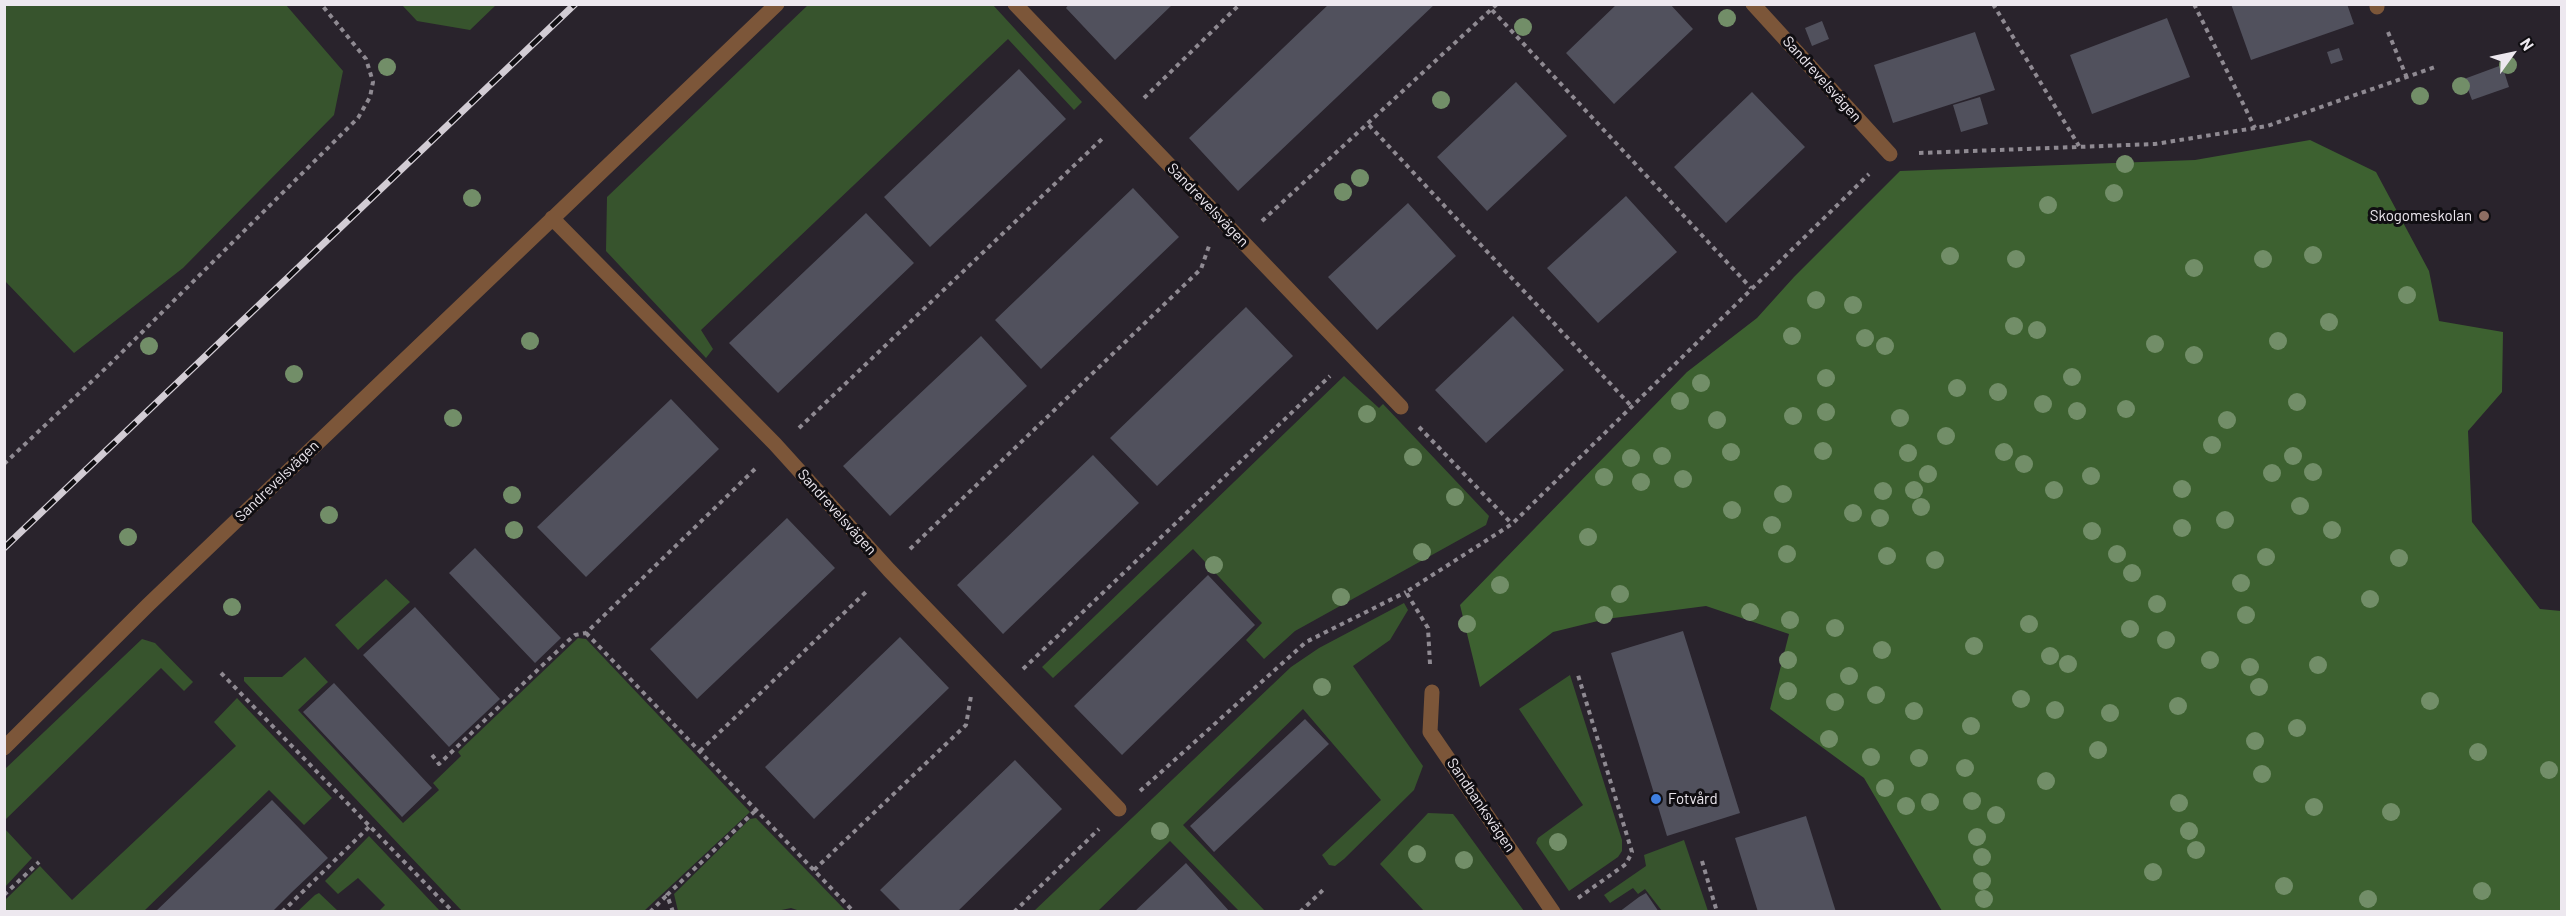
<!DOCTYPE html>
<meta charset="utf-8">
<style>
body{margin:0}
#map{position:relative;width:2566px;height:916px;overflow:hidden;background:#29232c;font-family:Barlow,sans-serif}
canvas{display:block}
.frame{position:absolute;inset:0;border:6px solid #ede8ef;pointer-events:none}
.north{position:absolute;left:2482px;top:24px;width:60px;height:60px;-webkit-text-stroke:4px #100e12;paint-order:stroke;rotate:57deg;font-size:16px;font-weight:700;line-height:24px;text-align:center;color:#ede8ef}
.north::after{content:'';display:block;margin:auto;width:21px;height:27px;background:#ede8ef;clip-path:polygon(50% 0,100% 100%,50% 72%,0 100%)}
</style>
<div id="map">
<canvas width="2566" height="916"></canvas>
<div class="frame"></div>
<div class="north">N</div>
</div>
<script>
const ctx = document.querySelector('canvas').getContext('2d');
ctx.lineJoin = 'round';
function fill(path, color) { ctx.fillStyle = color; ctx.fill(path, 'evenodd'); }
const toPath = rows => new Path2D(rows.map(r => 'M' + r).join(''));
function strokePath(path, color, width, dash) { ctx.strokeStyle = color; ctx.lineWidth = width; ctx.lineCap = dash ? 'butt' : 'round'; ctx.setLineDash(dash || []); ctx.stroke(path); }
function write(font, color, halo, rows, align = 'center') {
  ctx.font = font + ' Barlow,sans-serif'; ctx.lineWidth = 6; ctx.setLineDash([]); ctx.textBaseline = 'middle'; ctx.strokeStyle = halo; ctx.fillStyle = color; for (const [text, x, y, turn = 0] of rows) {
    ctx.save(); ctx.translate(x, y); ctx.rotate((+turn || 0) * Math.PI / 180); ctx.textAlign = isNaN(turn) ? turn : align; if (halo) ctx.strokeText(text, 0, 0); ctx.fillText(text, 0, 0); ctx.restore();
  }
}
fill(toPath([
 [5,4,286,5,343,71,334,115,183,268,74,353,5,281],
 [402,5,496,5,470,30,417,21],
 [808,5,993,5,1082,102,1074,110,1008,39,701,330,713,349,706,358,606,251,607,197],
 [1344,376,1379,408,1383,404,1489,516,1486,525,1295,631,1264,659,1246,640,1262,623,1193,549,1053,678,1042,667],
 [386,579,410,602,358,650,335,625],
 [1404,603,1408,610,1390,640,1353,666,1423,766,1414,790,1344,859,1335,866,1329,865,1322,855,1381,800,1303,709,1183,825,1265,911,1239,911,1170,841,1098,911,1034,911,1291,667,1319,648],
 [578,638,586,639,750,812,644,911,462,911,244,681,244,677,282,677,305,657,328,682,298,710,403,823,439,790,433,783,461,756,458,752],
 [142,639,155,643,193,682,184,691,161,668,5,820,5,769],
 [1570,675,1622,840,1622,851,1618,857,1569,891,1536,843,1538,838,1583,805,1519,709],
 [237,698,332,798,304,825,269,790,144,911,5,911,5,900,40,866,72,900,236,746,214,722],
 [1428,813,1453,814,1457,819,1524,911,1424,911,1380,864],
 [756,818,846,911,800,911,791,908,772,912,678,911,674,894,750,819],
 [5,829,32,858,5,887],
 [369,836,440,911,379,911,385,905,358,878,338,894,325,881],
 [1684,840,1708,911,1662,911,1645,889,1638,894,1633,888,1610,903,1604,895,1646,866,1644,855],
 [319,893,338,911,298,911,315,895]
]), '#37542d');
fill(toPath([
 [2310,140,2376,172,2429,271,2439,321,2503,332,2502,392,2468,431,2472,522,2540,609,2561,611,2561,911,1942,911,1864,778,1770,709,1789,634,1706,606,1606,619,1553,632,1480,687,1460,605,1687,372,1757,318,1794,277,1900,171,2195,160]
]), '#3d6130');
fill(toPath([
 [1069,4,1173,4,1115,60,1066,8],
 [1329,4,1435,4,1238,191,1189,138],
 [1617,4,1670,4,1693,29,1614,104,1566,53],
 [2231,4,2347,4,2354,24,2251,60],
 [2167,18,2190,77,2092,114,2070,55],
 [1822,21,1829,39,1812,46,1805,28],
 [1975,32,1995,90,1893,123,1874,65],
 [2339,48,2343,60,2331,64,2327,52],
 [2502,65,2509,87,2472,100,2464,79],
 [1019,69,1066,119,930,247,884,197],
 [1516,82,1567,136,1487,211,1437,157],
 [1752,92,1805,147,1726,223,1674,167],
 [1980,97,1988,124,1961,132,1953,105],
 [1133,188,1179,237,1041,369,995,320],
 [1626,196,1677,252,1598,323,1547,268],
 [1408,203,1456,256,1377,330,1328,277],
 [866,213,914,263,778,393,729,343],
 [1246,307,1293,356,1157,486,1110,438],
 [1513,316,1564,370,1486,443,1435,390],
 [981,336,1027,386,890,516,843,466],
 [671,399,719,449,586,577,537,527],
 [1093,455,1139,503,1003,634,957,585],
 [787,518,835,568,697,699,650,649],
 [475,548,561,638,535,663,449,573],
 [1208,575,1255,625,1122,755,1074,706],
 [415,607,500,699,449,747,363,655],
 [1683,631,1740,813,1667,836,1611,653],
 [900,637,949,688,814,819,765,767],
 [334,683,432,788,402,817,303,712],
 [1305,719,1329,744,1214,852,1190,826],
 [1015,760,1062,809,957,912,902,912,880,890],
 [272,800,328,858,292,892,272,912,155,912],
 [1806,816,1836,912,1758,912,1735,838],
 [1186,863,1230,912,1134,912],
 [1646,893,1659,912,1619,912,1639,897]
]), '#51515d');
strokePath(toPath([
 [1993,4,2079,146],
 [2194,4,2255,128],
 [1492,10,1751,288],
 [2388,32,2407,78],
 [1144,98,1240,4],
 [1369,125,1633,408],
 [1919,153,2155,144,2255,128,2267,126,2435,67],
 [1262,221,1497,4],
 [1419,427,1512,524],
 [799,428,1104,137],
 [4,464,108,366,358,118,370,97,373,82,366,59,321,4],
 [910,549,1201,269,1209,246],
 [586,633,854,912],
 [1430,664,1428,628,1406,592,1512,524,1869,174],
 [1023,669,1330,376],
 [221,673,453,912],
 [700,751,868,590],
 [432,755,439,764,569,640,575,635,586,633,756,468],
 [1140,791,1306,642,1406,592],
 [1702,861,1717,912],
 [814,870,966,725,971,696],
 [4,895,39,862],
 [1578,898,1626,864,1632,852,1578,675],
 [282,912,371,825],
 [650,912,667,895],
 [673,912,667,895,756,810],
 [1014,912,1099,829],
 [1300,912,1323,890]
]), '#8f8a92', 4, [4.5, 4.5]);
strokePath(toPath([
 [1015,4,1401,407],
 [1753,4,1890,154],
 [2377,4,2377,7],
 [552,218,775,444,889,570,1119,809],
 [1432,692,1430,732,1553,912],
 [4,748,148,605,777,4]
]), '#7c5639', 15);
const rail = toPath([
 [4,548,575,4]
]);
strokePath(rail, '#d2ccd4', 7);
strokePath(rail, '#100e12', 4.5, [14]);
ctx.fillStyle = '#728e68';
for (const [x, y] of [
 [1727,18],
 [1523,27],
 [2508,65],
 [387,67],
 [2461,86],
 [2420,96],
 [1441,100],
 [2125,164],
 [1360,178],
 [1343,192],
 [2114,193],
 [472,198],
 [2048,205],
 [2313,255],
 [1950,256],
 [2016,259],
 [2263,259],
 [2194,268],
 [2407,295],
 [1816,300],
 [1853,305],
 [2329,322],
 [2014,326],
 [2037,330],
 [1792,336],
 [1865,338],
 [530,341],
 [2278,341],
 [2155,344],
 [149,346],
 [1885,346],
 [2194,355],
 [294,374],
 [2072,377],
 [1826,378],
 [1701,383],
 [1957,388],
 [1998,392],
 [1680,401],
 [2297,402],
 [2043,404],
 [2126,409],
 [2077,411],
 [1826,412],
 [1367,414],
 [1793,416],
 [453,418],
 [1900,418],
 [1717,420],
 [2227,420],
 [1946,436],
 [2212,445],
 [1823,451],
 [1731,452],
 [2004,452],
 [1908,453],
 [1662,456],
 [2293,456],
 [1413,457],
 [1631,458],
 [2024,464],
 [2313,472],
 [2272,473],
 [1928,474],
 [2091,476],
 [1604,477],
 [1683,479],
 [1641,482],
 [2182,489],
 [1914,490],
 [2054,490],
 [1883,491],
 [1783,494],
 [512,495],
 [1455,497],
 [2300,506],
 [1921,507],
 [1732,510],
 [1853,513],
 [329,515],
 [1880,518],
 [2225,520],
 [1772,525],
 [2182,528],
 [514,530],
 [2332,530],
 [2092,531],
 [128,537],
 [1588,537],
 [1422,552],
 [1787,554],
 [2117,554],
 [1887,556],
 [2266,557],
 [2399,558],
 [1935,560],
 [1214,565],
 [2132,573],
 [2241,583],
 [1500,585],
 [1620,594],
 [1341,597],
 [2370,599],
 [2157,604],
 [232,607],
 [1750,612],
 [1604,615],
 [2246,615],
 [1790,620],
 [1467,624],
 [2029,624],
 [1835,628],
 [2130,629],
 [2166,640],
 [1974,646],
 [1882,650],
 [2050,656],
 [1788,660],
 [2210,660],
 [2068,664],
 [2318,665],
 [2250,667],
 [1849,676],
 [1322,687],
 [2259,687],
 [1788,691],
 [1876,695],
 [2021,699],
 [2430,701],
 [1835,702],
 [2178,706],
 [2055,710],
 [1914,711],
 [2110,713],
 [1971,726],
 [2297,728],
 [1829,739],
 [2255,741],
 [2098,750],
 [2478,752],
 [1871,757],
 [1919,758],
 [1965,768],
 [2549,770],
 [2262,774],
 [2046,781],
 [1885,788],
 [1972,801],
 [1930,802],
 [2179,803],
 [1906,806],
 [2314,807],
 [2391,812],
 [1996,815],
 [1160,831],
 [2189,831],
 [1977,837],
 [1558,842],
 [2196,850],
 [1417,854],
 [1982,857],
 [1464,860],
 [2153,872],
 [1982,881],
 [2284,886],
 [2482,891],
 [1984,899],
 [2368,899]
]) { ctx.beginPath(); ctx.arc(x, y, 9, 0, 2 * Math.PI); ctx.fill(); }
for (const [x, y, r, color] of [
 [2484,216,6,"#8d6e63"],
 [1656,799,6,"#3f7fe0"]
]) { const dot = new Path2D(); dot.arc(x, y, r, 0, 2 * Math.PI); ctx.fillStyle = color; ctx.fill(dot); strokePath(dot, '#100e12', 2); }
write('15px', '#ede8ef', '#100e12', [
 ["Sandrevelsvägen",1822,79,48],
 ["Sandrevelsvägen",1208,205,46],
 ["Sandrevelsvägen",277,481,-44],
 ["Sandrevelsvägen",837,512,48],
 ["Sandbanksvägen",1481,805,56]
]);
write('15px', '#ede8ef', '#100e12', [
 ["Skogomeskolan",2472,216],
 ["Fotvård",1668,799,"left"]
], 'right');
</script>
